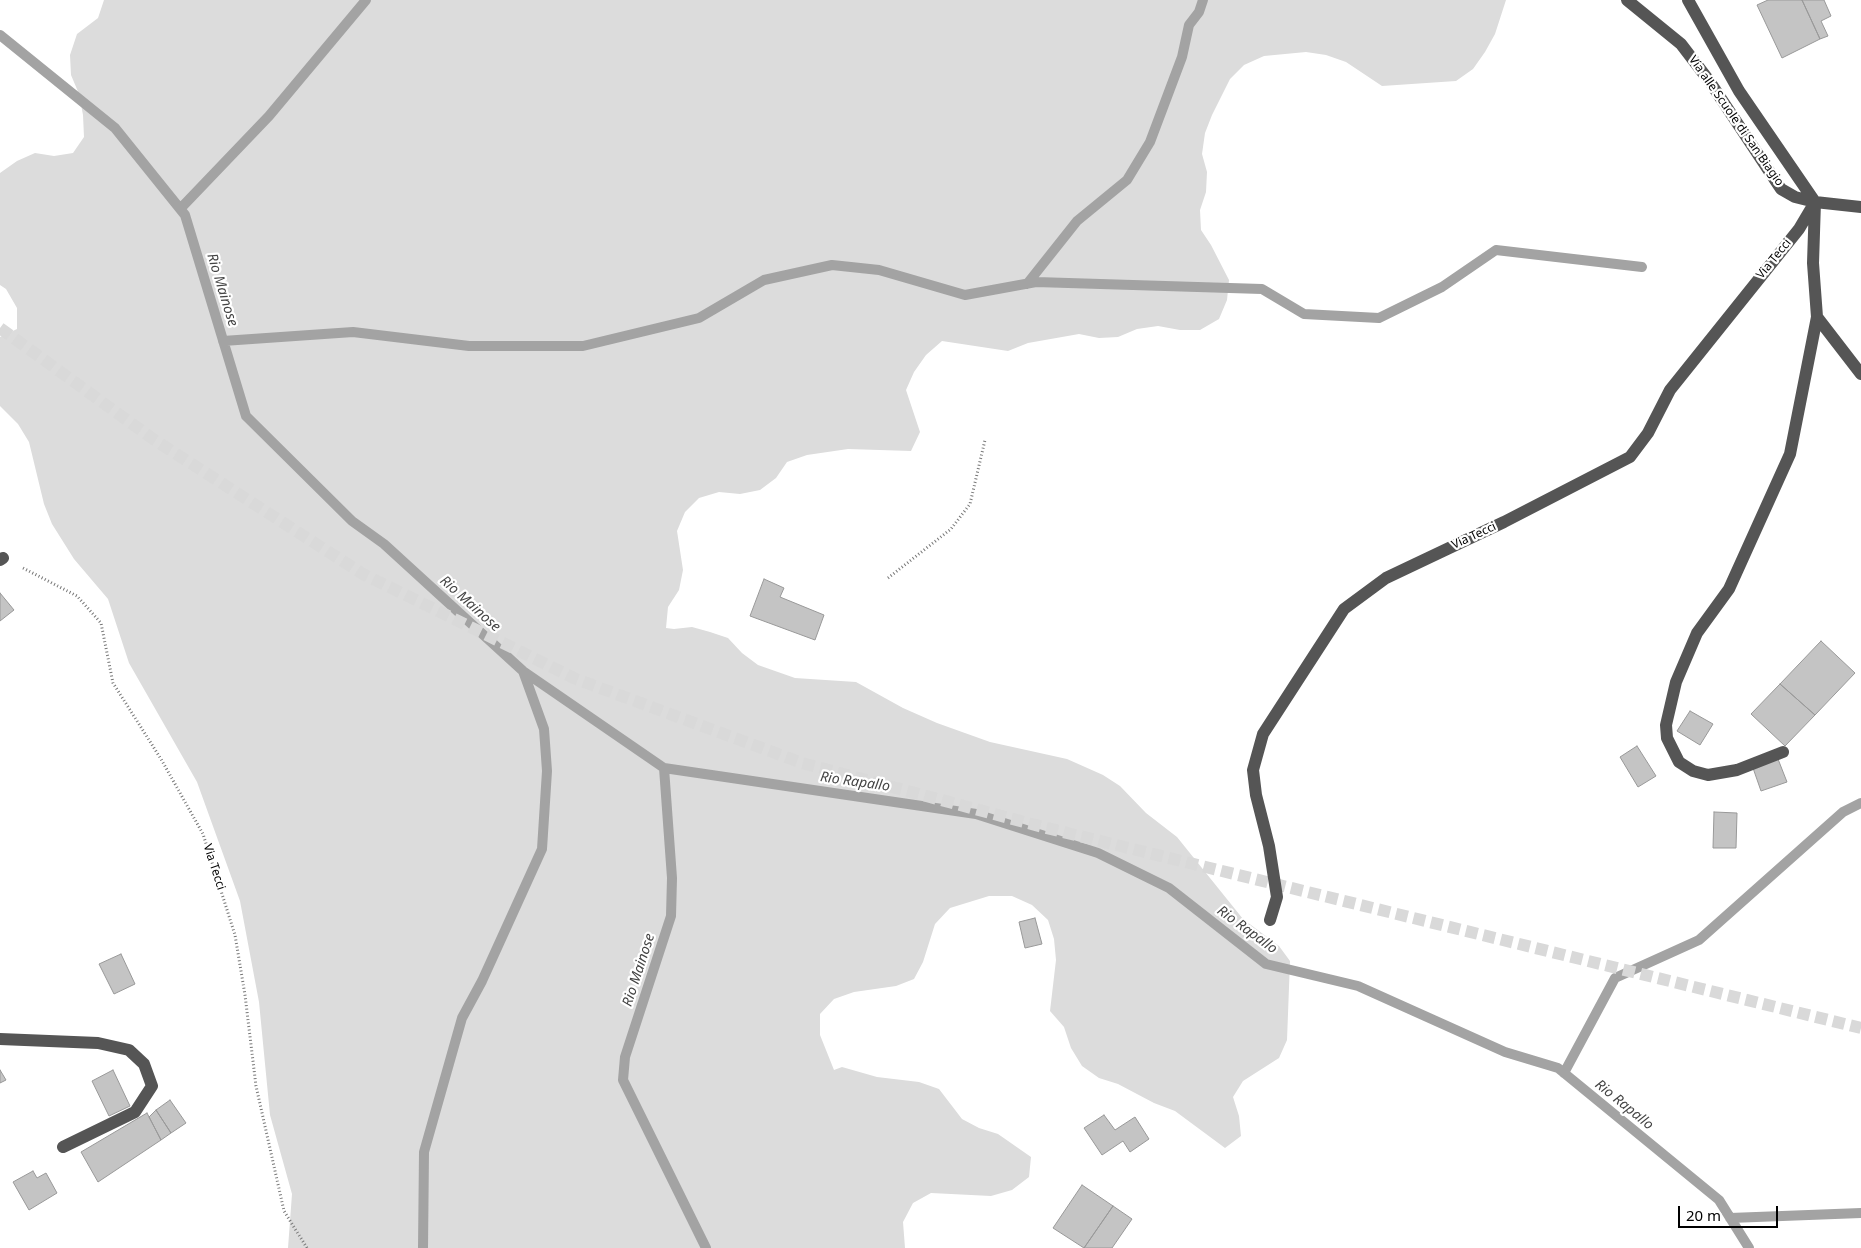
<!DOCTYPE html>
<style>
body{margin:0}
#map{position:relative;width:1861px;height:1248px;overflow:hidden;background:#fff;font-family:"Noto Sans",sans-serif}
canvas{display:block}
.scale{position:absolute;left:1678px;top:1206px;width:100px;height:22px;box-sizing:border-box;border:2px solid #000;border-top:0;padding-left:6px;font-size:15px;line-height:18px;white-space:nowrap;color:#000;-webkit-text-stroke:4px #fff;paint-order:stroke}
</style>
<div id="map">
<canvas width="1861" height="1248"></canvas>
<div class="scale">20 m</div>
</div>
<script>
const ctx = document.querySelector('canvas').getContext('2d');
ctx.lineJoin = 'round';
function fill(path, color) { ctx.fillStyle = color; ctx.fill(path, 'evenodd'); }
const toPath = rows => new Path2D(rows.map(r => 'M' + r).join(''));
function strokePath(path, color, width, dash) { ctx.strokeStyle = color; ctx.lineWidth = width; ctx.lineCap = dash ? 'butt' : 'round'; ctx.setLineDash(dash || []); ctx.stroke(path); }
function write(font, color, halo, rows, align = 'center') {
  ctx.font = font + ' "Noto Sans",sans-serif'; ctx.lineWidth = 4.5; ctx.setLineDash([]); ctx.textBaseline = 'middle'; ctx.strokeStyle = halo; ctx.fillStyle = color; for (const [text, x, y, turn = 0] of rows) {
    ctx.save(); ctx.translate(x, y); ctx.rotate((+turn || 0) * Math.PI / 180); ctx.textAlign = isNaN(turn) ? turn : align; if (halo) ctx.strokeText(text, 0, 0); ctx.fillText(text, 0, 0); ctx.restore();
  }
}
fill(toPath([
 [104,0,1506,0,1495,34,1485,52,1473,69,1456,81,1382,86,1346,62,1326,55,1306,52,1264,56,1244,65,1230,79,1212,115,1205,133,1202,154,1207,172,1206,192,1200,210,1201,230,1211,245,1229,280,1227,300,1219,319,1200,330,1180,330,1158,326,1137,329,1118,337,1099,338,1079,334,1028,343,1008,351,942,341,926,355,914,372,906,390,920,432,911,451,848,449,807,455,787,462,776,478,760,490,740,494,719,492,699,498,685,512,677,531,683,570,679,590,668,607,666,628,674,629,692,627,710,632,728,638,742,653,758,665,795,678,856,682,903,708,937,723,990,742,1067,759,1103,775,1120,786,1146,813,1177,837,1243,919,1279,946,1290,961,1287,1040,1279,1058,1243,1081,1233,1097,1239,1116,1241,1136,1225,1148,1175,1111,1154,1103,1118,1084,1099,1078,1082,1066,1071,1048,1064,1027,1050,1011,1056,960,1054,939,1048,920,1032,905,1012,896,989,896,950,908,935,924,923,962,914,979,896,986,854,992,834,999,820,1014,820,1035,834,1070,842,1067,877,1077,919,1082,939,1089,962,1119,979,1128,998,1134,1031,1157,1029,1177,1012,1190,991,1196,931,1193,913,1203,903,1222,905,1248,288,1248,292,1194,270,1115,259,1002,240,901,197,782,129,663,108,599,74,559,52,524,44,504,29,442,18,424,0,406,0,337,17,329,17,308,6,289,0,285,0,173,17,161,35,153,54,156,73,153,84,137,83,115,79,94,71,75,70,55,77,34,98,18]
]), '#dcdcdc');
strokePath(toPath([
 [0,35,115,128,185,215,246,416,352,521,384,544,523,671,664,768,672,878,671,916,625,1057,623,1080,706,1248],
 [180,209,269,116,366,0],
 [1027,284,1077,221,1127,180,1150,142,1182,57,1189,25,1199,12,1203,0],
 [223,341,353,332,469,346,583,346,699,318,764,280,832,265,879,270,965,295,1036,282,1262,289,1304,314,1379,318,1442,287,1496,250,1642,267],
 [664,768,976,814,1098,853,1169,888,1266,964,1358,986,1505,1052,1558,1068,1719,1200,1749,1248],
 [1564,1073,1615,978,1699,940,1843,812,1861,803],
 [1730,1218,1861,1213],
 [423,1248,424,1152,462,1018,482,981,542,849,547,771,544,729,523,671]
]), '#a3a3a3', 10);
const building = toPath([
 [1768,0,1802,0,1820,39,1782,58,1757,5,1768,0],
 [1802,0,1824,0,1831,16,1821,21,1828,36,1820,39,1802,0],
 [764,579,784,588,780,597,824,615,815,640,750,616,764,579],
 [0,593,14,610,0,621,0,593],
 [1821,641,1855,673,1815,715,1780,684,1821,641],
 [1780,684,1815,715,1785,746,1751,714,1780,684],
 [1690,711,1713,724,1700,745,1677,731,1690,711],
 [1637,746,1656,776,1638,787,1620,757,1637,746],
 [1778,759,1787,782,1761,791,1753,768,1778,759],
 [1714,812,1737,813,1736,848,1713,848,1714,812],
 [1035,918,1042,944,1025,948,1019,922,1035,918],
 [121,954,135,984,114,994,99,964,121,954],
 [0,1070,6,1080,0,1083,0,1070],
 [113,1070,130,1106,109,1116,92,1081,113,1070],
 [170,1100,186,1123,171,1133,156,1110,170,1100],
 [156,1110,171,1133,161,1140,149,1117,156,1110],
 [147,1113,161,1140,98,1182,81,1152,147,1113],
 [1104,1115,1115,1130,1135,1117,1149,1139,1130,1152,1123,1141,1102,1155,1084,1128,1104,1115],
 [33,1171,37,1178,46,1173,57,1193,29,1210,13,1182,33,1171],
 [1082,1185,1113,1206,1084,1248,1053,1228,1082,1185],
 [1113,1206,1132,1219,1112,1248,1084,1248,1113,1206]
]);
fill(building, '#c4c4c4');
strokePath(building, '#999', 1);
strokePath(toPath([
 [0,328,153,439,363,574,576,679,802,763,1043,827,1861,1028]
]), '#d9d9d9', 12, [12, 6]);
strokePath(toPath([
 [23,568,77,596,101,623,113,683,161,759,203,834,235,935,245,995,256,1086,284,1211,307,1248],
 [888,578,951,529,970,504,985,440]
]), '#777', 3, [1, 2.5]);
strokePath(toPath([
 [1627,0,1681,44,1710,82,1781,189,1795,197,1815,202,1861,207],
 [1688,0,1739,91,1815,202,1813,263,1817,317,1790,454,1729,589,1697,633,1676,682,1666,725,1667,738,1679,762,1693,771,1708,775,1737,770,1783,752],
 [1817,317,1861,374],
 [0,560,3,558],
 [1270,920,1277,897,1269,846,1256,795,1253,770,1263,734,1344,609,1386,578,1504,522,1630,457,1648,433,1670,390,1799,229,1815,202],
 [0,1039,98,1043,129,1050,144,1064,152,1086,135,1112,63,1147]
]), '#555', 12);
write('12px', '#000', '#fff', [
 ["Via alle Scuole di San Biagio",1736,121,55],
 ["Via Tecci",1774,259,-51],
 ["Via Tecci",1474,536,-25],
 ["Via Tecci",214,867,72]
]);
write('italic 14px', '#444', '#fff', [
 ["Rio Mainose",222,290,73],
 ["Rio Mainose",470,604,42],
 ["Rio Rapallo",855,782,8],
 ["Rio Rapallo",1247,930,36],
 ["Rio Mainose",639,970,-72],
 ["Rio Rapallo",1624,1105,39]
]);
</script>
